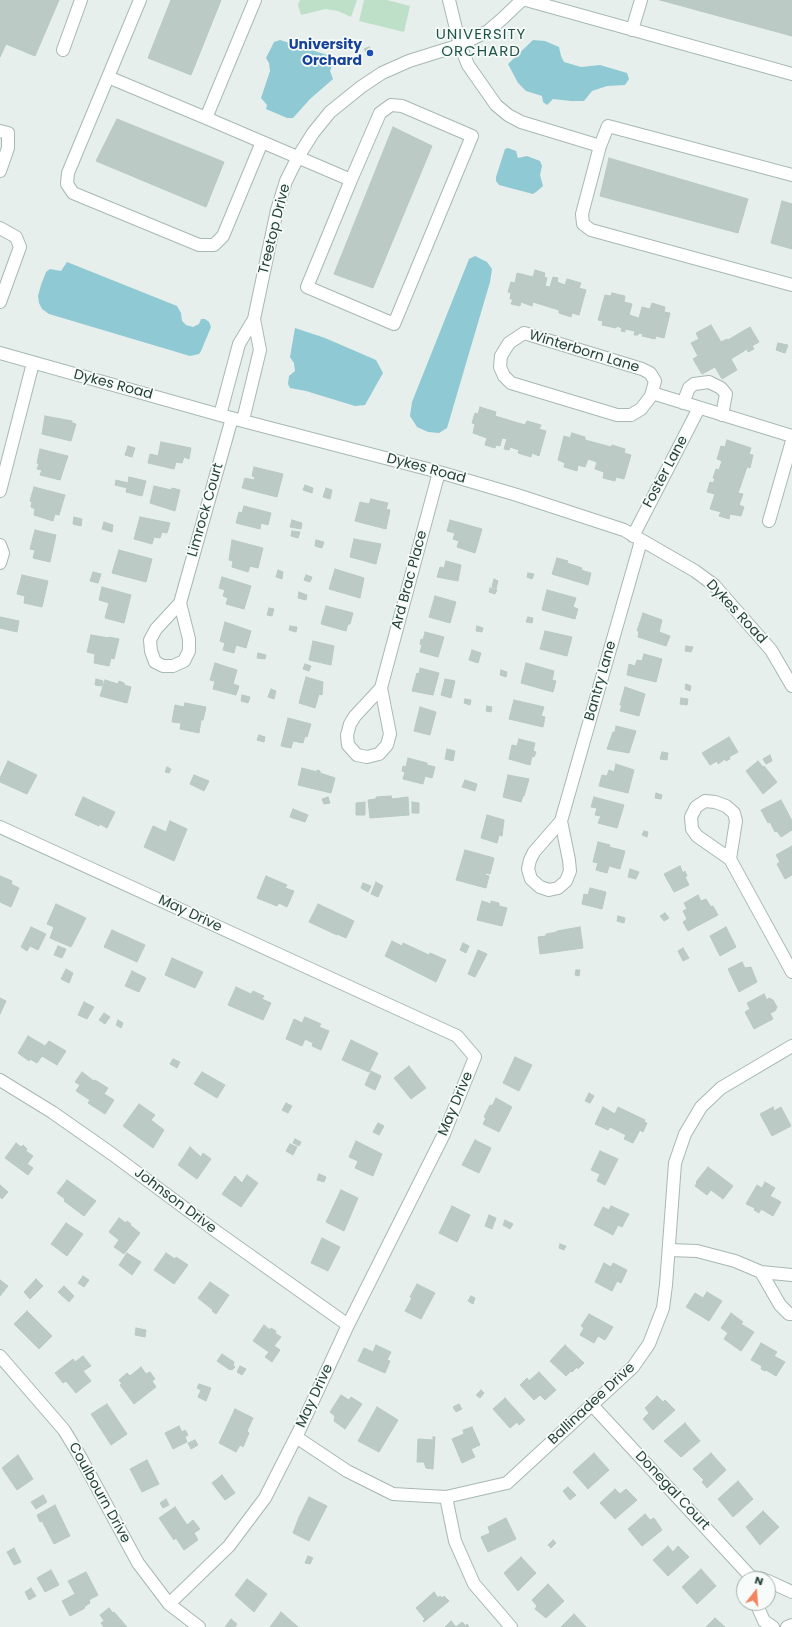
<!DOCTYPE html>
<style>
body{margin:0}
#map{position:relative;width:792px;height:1627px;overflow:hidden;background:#e6efeb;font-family:Poppins,sans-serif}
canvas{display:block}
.north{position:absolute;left:736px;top:1571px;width:40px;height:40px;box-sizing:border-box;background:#f7fbf9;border:1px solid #a3b1ad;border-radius:50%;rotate:17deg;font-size:11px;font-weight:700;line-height:16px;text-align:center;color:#24423a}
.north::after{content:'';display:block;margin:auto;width:14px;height:18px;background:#f4845f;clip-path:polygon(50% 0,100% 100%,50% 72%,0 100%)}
</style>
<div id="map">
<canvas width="792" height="1627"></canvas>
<div class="north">N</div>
</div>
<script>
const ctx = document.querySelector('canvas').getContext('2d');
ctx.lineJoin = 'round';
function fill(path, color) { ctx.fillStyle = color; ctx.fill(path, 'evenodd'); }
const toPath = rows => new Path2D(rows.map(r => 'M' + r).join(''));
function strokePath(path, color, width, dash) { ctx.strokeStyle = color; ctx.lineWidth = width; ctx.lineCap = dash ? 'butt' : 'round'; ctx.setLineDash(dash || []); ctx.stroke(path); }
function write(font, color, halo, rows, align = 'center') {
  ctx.font = font + ' Poppins,sans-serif'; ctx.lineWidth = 3.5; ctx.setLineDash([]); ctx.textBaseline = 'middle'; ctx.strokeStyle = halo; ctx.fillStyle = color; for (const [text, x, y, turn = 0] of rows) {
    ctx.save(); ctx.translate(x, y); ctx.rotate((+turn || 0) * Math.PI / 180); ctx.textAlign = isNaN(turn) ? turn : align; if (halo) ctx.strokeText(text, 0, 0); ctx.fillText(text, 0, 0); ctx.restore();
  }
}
fill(toPath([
 [300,0,357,0,351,17,338,11,325,9,301,15,298,5],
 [364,0,387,0,410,6,404,32,359,21]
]), '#bfe0c8');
fill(toPath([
 [280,40,343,60,332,66,330,71,333,79,310,99,293,118,287,118,266,109,267,105,261,98,270,71,269,63,266,58,274,42],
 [533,40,545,41,559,47,561,56,564,62,581,67,600,65,627,73,629,79,625,85,607,86,592,91,584,101,571,101,553,99,547,105,543,102,542,96,526,91,518,83,508,64],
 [508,148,516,151,518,158,527,156,540,161,542,166,540,175,543,186,536,192,533,194,499,185,496,181,496,177,505,149],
 [475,256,487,262,492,269,490,282,447,428,439,433,428,432,417,427,410,416,412,402,469,259],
 [67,262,177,306,181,313,182,321,186,325,193,327,199,324,201,319,205,319,209,322,211,327,201,351,199,354,190,356,49,314,42,309,39,303,38,296,41,285,46,272,50,269,61,271],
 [295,328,325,338,376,360,383,373,365,405,355,406,306,391,290,388,288,384,289,376,295,371,294,363,290,357]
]), '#8ec9d4');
const building = toPath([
 [0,0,59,0,35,56,6,44,0,57,0,0],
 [171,0,221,0,191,75,148,58,171,0],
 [660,0,792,0,792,36,660,0],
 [369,47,371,49,366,52,364,49,369,47],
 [117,119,224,162,206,207,96,161,117,119],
 [393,127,432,146,373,288,334,274,393,127],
 [609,158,748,199,738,233,600,196,609,158],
 [782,201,792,204,792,249,771,243,782,201],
 [535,270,545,273,544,277,547,278,545,286,550,287,553,277,558,278,557,282,565,285,567,279,581,283,579,288,586,290,579,315,572,313,571,317,559,313,559,310,533,302,532,306,521,302,520,306,511,304,513,299,510,299,511,293,508,292,511,282,515,283,517,273,533,277,535,270],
 [612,293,625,296,624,302,632,304,629,315,639,318,642,307,650,309,652,303,665,307,664,312,670,313,664,338,656,336,655,339,642,336,643,334,639,333,638,335,634,335,635,331,625,329,625,332,621,331,622,328,617,326,616,328,602,325,603,321,598,320,605,295,611,296,612,293],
 [711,325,721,342,727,339,728,340,750,327,759,342,752,346,754,349,748,352,747,349,731,359,737,370,722,379,715,367,702,374,693,359,698,356,691,343,699,339,696,333,711,325],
 [778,343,788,345,785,353,776,350,778,343],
 [480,407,496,412,495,416,525,425,527,421,541,425,539,429,546,431,539,456,532,453,531,457,518,453,519,450,510,447,509,450,504,449,507,439,502,438,500,446,496,445,495,448,485,445,487,438,473,433,475,424,472,423,475,413,478,414,480,407],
 [45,416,72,421,72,423,76,424,71,441,42,434,45,416],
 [572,433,585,437,585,440,611,447,612,445,625,449,624,453,631,455,624,479,616,477,615,481,603,478,604,472,595,469,597,462,588,459,585,467,578,465,577,471,564,467,565,463,558,460,564,436,570,438,572,433],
 [727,440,751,448,749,454,753,455,750,468,747,467,738,493,743,494,739,505,744,507,741,516,730,514,729,519,719,516,721,512,710,509,715,494,707,492,710,482,713,483,715,479,713,478,716,469,719,470,722,461,717,459,721,446,725,447,727,440],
 [161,442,191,448,189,459,184,457,182,463,176,462,174,469,148,463,150,454,158,456,161,442],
 [128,446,135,448,132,457,125,455,128,446],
 [40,449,68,456,60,480,40,475,42,470,37,469,39,464,37,463,40,449],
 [254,467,283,474,277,497,242,488,245,478,254,480,255,477,252,476,254,467],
 [129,477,146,481,142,496,126,492,127,488,115,485,116,480,128,483,129,477],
 [305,485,313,488,312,493,303,490,305,485],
 [154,486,171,490,172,488,180,490,175,511,150,503,154,486],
 [34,487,65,495,59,515,55,514,53,521,34,515,35,509,31,507,32,502,30,501,34,487],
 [326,488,332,490,330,499,323,497,326,488],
 [371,499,388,503,386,509,390,510,386,529,355,521,360,502,369,504,371,499],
 [244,506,271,513,268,525,261,523,260,529,236,523,239,512,242,513,244,506],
 [74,517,82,519,81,526,73,524,74,517],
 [140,517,170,523,167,533,162,532,160,538,154,537,152,544,134,539,140,517],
 [292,520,302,523,301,529,290,527,292,520],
 [450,520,482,529,475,553,457,547,459,541,453,539,455,533,447,531,450,520],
 [104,522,113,525,112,532,102,529,104,522],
 [35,530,56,535,50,562,33,558,35,550,30,549,35,530],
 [292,531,300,532,298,538,291,536,292,531],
 [354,539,381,544,376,564,350,557,354,539],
 [232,540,263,548,258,568,250,566,248,572,232,567,233,561,229,560,232,540],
 [316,540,324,542,322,548,315,546,316,540],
 [119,550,152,559,146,582,112,573,119,550],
 [557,558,568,561,567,563,582,568,581,570,591,573,588,585,552,574,557,558],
 [446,561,461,565,458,581,437,577,440,567,444,568,446,561],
 [335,569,364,578,360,598,329,589,335,569],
 [278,570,283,572,282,579,276,577,278,570],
 [93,572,101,574,98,583,90,581,93,572],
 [528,573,534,574,532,579,527,577,528,573],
 [22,575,48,581,42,607,24,603,25,596,17,594,22,575],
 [306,575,312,577,310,582,304,580,306,575],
 [222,577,251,586,244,609,226,604,228,598,223,596,225,590,219,588,222,577],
 [494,579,498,581,496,589,492,587,494,579],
 [102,587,131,595,124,623,105,618,109,603,99,600,102,587],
 [490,588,497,590,495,594,489,592,490,588],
 [547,590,576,598,573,607,578,609,575,619,542,610,547,590],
 [299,592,307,595,306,600,298,598,299,592],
 [435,596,456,602,450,623,429,617,435,596],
 [326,606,353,613,350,624,348,624,346,631,321,624,326,606],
 [269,608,274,609,272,616,267,615,269,608],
 [643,613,662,620,659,632,670,636,666,646,638,637,639,631,637,631,643,613],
 [0,617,19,621,17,632,0,628,0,617],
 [528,617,533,618,532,623,526,622,528,617],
 [225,622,251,631,246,648,236,645,234,653,223,650,225,643,220,641,225,622],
 [290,626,297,627,296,632,289,630,290,626],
 [477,626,483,628,482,632,476,631,477,626],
 [545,631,572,637,567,656,540,649,545,631],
 [425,632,444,637,438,657,420,652,422,645,420,644,421,639,423,640,425,632],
 [91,635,109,638,109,637,119,639,114,659,111,658,109,666,94,663,95,654,87,652,91,635],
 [313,641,334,646,331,665,309,660,313,641],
 [686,646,693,647,691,652,685,651,686,646],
 [472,650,481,653,478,663,469,660,472,650],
 [258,653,266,655,265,659,257,658,258,653],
 [644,654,662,659,656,682,627,675,629,664,635,666,637,660,642,661,644,654],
 [215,663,237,670,233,684,239,686,236,695,213,689,215,681,210,680,215,663],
 [526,663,554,671,552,680,556,681,553,692,521,683,526,663],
 [305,664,311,666,309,671,303,669,305,664],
 [420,668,439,673,433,695,412,691,417,673,419,674,420,668],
 [501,670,507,672,506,677,500,675,501,670],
 [306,677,323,682,322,695,319,694,315,708,299,703,306,677],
 [96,679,103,681,102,686,95,685,96,679],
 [445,679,455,681,451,698,441,695,445,679],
 [105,680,118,684,119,681,124,683,124,685,131,687,127,703,100,696,105,680],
 [686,684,691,686,690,691,685,689,686,684],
 [625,687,645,694,639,716,620,711,622,705,620,705,625,687],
 [271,689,276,691,274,699,268,697,271,689],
 [242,695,250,697,248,703,241,701,242,695],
 [681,698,688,699,687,705,680,704,681,698],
 [465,699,471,700,470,705,464,703,465,699],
 [514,700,544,707,541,716,545,717,543,727,509,719,514,700],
 [185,703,206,707,203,720,201,720,199,733,180,729,181,723,172,722,175,705,184,707,185,703],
 [487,706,492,707,491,712,486,711,487,706],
 [420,707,436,712,430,735,414,731,420,707],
 [288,718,311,724,307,737,305,736,303,743,293,741,291,748,281,746,288,718],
 [616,726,636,731,629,753,607,749,613,732,615,732,616,726],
 [259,735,265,737,264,742,257,740,259,735],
 [729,737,738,752,729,757,730,759,726,761,725,759,718,764,717,761,710,765,702,753,729,737],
 [519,739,535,743,533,751,536,752,534,757,532,756,530,765,509,759,512,745,517,746,519,739],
 [447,749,455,751,453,761,445,759,447,749],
 [662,752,668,753,667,760,660,759,662,752],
 [770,755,772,761,766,764,763,759,770,755],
 [408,758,427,763,427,765,435,767,432,778,425,776,423,784,403,779,405,772,402,771,403,766,406,767,408,758],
 [8,761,37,775,27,794,0,782,0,778,8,761],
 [758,761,763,767,764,766,777,782,763,794,746,771,758,761],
 [616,764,634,770,628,793,599,786,602,775,607,776,609,770,614,772,616,764],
 [167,767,171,769,169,773,165,772,167,767],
 [302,768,317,772,317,770,320,771,320,773,335,778,331,793,298,785,302,768],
 [194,775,209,781,204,791,190,784,194,775],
 [508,775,529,779,524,796,523,796,521,802,503,797,508,775],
 [465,780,477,784,475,791,462,787,465,780],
 [656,793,662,795,661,799,655,798,656,793],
 [391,796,392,799,408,797,409,815,370,818,368,800,376,799,376,797,391,796],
 [83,797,115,812,107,828,100,824,99,826,75,815,83,797],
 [328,797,330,803,324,804,322,799,328,797],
 [594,797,624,805,617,828,598,823,601,816,595,815,597,808,591,807,594,797],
 [781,800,792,821,792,830,781,837,777,831,775,832,770,822,768,823,761,810,781,800],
 [365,802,365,815,356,815,356,803,365,802],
 [412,802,419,803,419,813,412,813,412,802],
 [293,809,308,815,305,822,290,817,293,809],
 [487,815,504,820,502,836,499,835,497,843,481,838,487,815],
 [170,821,187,829,174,861,144,847,153,826,166,832,170,821],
 [644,831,648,832,647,837,642,835,644,831],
 [598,842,610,845,609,847,625,851,620,869,609,866,607,873,596,870,598,863,593,862,598,842],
 [792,846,792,875,785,879,777,864,780,862,776,855,792,846],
 [465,850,494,858,490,874,486,873,485,875,489,876,486,888,456,880,465,850],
 [680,866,683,873,685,871,687,876,685,877,689,885,674,892,664,874,680,866],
 [630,869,639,872,636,879,628,877,630,869],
 [0,876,12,881,11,884,19,888,11,907,0,902,0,876],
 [266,876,287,885,285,888,294,891,287,907,279,903,277,906,257,898,266,876],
 [376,882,383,886,378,897,371,894,376,882],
 [363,883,371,886,368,892,361,888,363,883],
 [590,888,606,892,602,909,582,904,584,894,588,895,590,888],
 [698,895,701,901,706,899,711,907,713,906,718,915,688,931,683,922,687,919,683,911,687,909,684,903,698,895],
 [482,901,491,904,491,901,499,903,499,906,507,908,502,926,477,920,482,901],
 [56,904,86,918,71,947,50,938,54,927,47,924,56,904],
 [318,904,354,921,346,938,337,934,337,935,309,922,318,904],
 [665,913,669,918,664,921,660,916,665,913],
 [618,916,625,918,624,923,617,921,618,916],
 [31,927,46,934,38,950,30,946,27,951,21,947,31,927],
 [580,927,583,948,540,954,538,937,546,936,546,934,557,932,557,931,580,927],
 [726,927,736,947,720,956,710,936,726,927],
 [112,930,145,945,137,962,104,947,112,930],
 [392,941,402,946,403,943,429,955,430,953,446,960,436,982,385,956,392,941],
 [463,943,469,946,466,953,460,950,463,943],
 [58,946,66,949,62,958,54,955,58,946],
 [683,948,689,958,683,961,678,951,683,948],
 [478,950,487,954,475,977,468,974,478,950],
 [172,958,203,972,195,988,165,975,172,958],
 [742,962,745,968,751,967,757,982,739,992,728,969,742,962],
 [66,969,73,973,69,983,61,979,66,969],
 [576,970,580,970,579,976,575,975,576,970],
 [132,971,146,978,139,992,125,986,132,971],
 [236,987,251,994,253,991,264,996,262,999,271,1003,263,1020,228,1005,236,987],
 [764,994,767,1000,769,998,773,1000,777,1007,775,1011,770,1013,773,1019,754,1029,745,1012,750,1009,747,1003,764,994],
 [0,998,6,1001,0,1014,0,998],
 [84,1002,94,1007,87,1019,78,1015,84,1002],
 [104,1013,110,1017,105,1024,99,1020,104,1013],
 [305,1017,321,1024,319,1027,329,1031,321,1050,312,1046,313,1043,305,1039,302,1046,286,1039,294,1019,302,1023,305,1017],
 [118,1020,123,1023,121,1028,116,1025,118,1020],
 [28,1036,45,1046,49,1041,66,1051,57,1065,42,1056,37,1063,30,1059,29,1061,18,1053,28,1036],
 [351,1040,378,1053,369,1072,342,1060,351,1040],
 [515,1057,532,1065,519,1091,503,1083,515,1057],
 [173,1059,180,1062,177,1068,170,1064,173,1059],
 [409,1066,426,1088,411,1099,394,1078,409,1066],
 [371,1071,381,1076,375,1090,365,1085,371,1071],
 [82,1072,94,1081,95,1080,108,1088,104,1094,114,1100,105,1114,88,1103,90,1100,76,1091,80,1085,75,1082,82,1072],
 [202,1072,225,1085,217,1098,194,1084,202,1072],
 [589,1093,594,1096,590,1103,585,1101,589,1093],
 [496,1098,512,1107,499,1132,483,1124,486,1118,484,1117,490,1105,492,1106,496,1098],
 [286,1103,292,1106,288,1113,282,1110,286,1103],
 [139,1104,155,1115,151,1120,164,1130,153,1148,123,1126,139,1104],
 [603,1107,615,1114,618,1107,645,1120,644,1122,647,1123,643,1132,640,1130,633,1143,624,1139,626,1135,610,1127,608,1130,595,1124,603,1107],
 [773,1107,774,1111,781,1107,791,1126,772,1136,760,1114,773,1107],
 [378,1123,384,1126,379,1135,373,1132,378,1123],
 [295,1139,301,1142,299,1146,293,1143,295,1139],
 [475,1140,491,1148,479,1173,462,1165,475,1140],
 [356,1141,382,1154,373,1176,355,1168,358,1161,349,1157,356,1141],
 [16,1143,21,1147,23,1145,27,1149,26,1151,33,1156,27,1164,33,1168,28,1175,5,1158,16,1143],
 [290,1144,297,1147,293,1155,286,1151,290,1144],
 [190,1147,201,1157,203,1153,211,1159,197,1179,178,1165,190,1147],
 [600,1151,618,1159,605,1185,597,1181,600,1174,591,1170,600,1151],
 [708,1167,733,1186,723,1199,711,1190,707,1195,695,1186,697,1183,696,1182,708,1167],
 [319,1174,326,1177,324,1182,317,1180,319,1174],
 [247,1175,258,1183,241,1207,222,1194,235,1176,242,1183,247,1175],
 [67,1180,96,1201,84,1216,64,1201,65,1199,57,1193,67,1180],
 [765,1182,775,1188,770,1196,781,1202,773,1216,761,1209,759,1213,754,1210,755,1208,746,1204,757,1185,762,1188,765,1182],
 [0,1185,8,1192,2,1199,0,1197,0,1185],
 [341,1190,358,1198,344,1231,326,1222,341,1190],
 [452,1206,470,1215,457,1242,439,1233,452,1206],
 [611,1206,629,1214,622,1227,618,1225,613,1235,594,1225,603,1207,609,1210,611,1206],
 [489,1215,496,1218,492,1229,485,1226,489,1215],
 [119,1218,126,1223,127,1221,131,1224,130,1225,140,1233,124,1254,114,1247,119,1240,109,1232,119,1218],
 [505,1220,513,1224,510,1229,503,1225,505,1220],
 [66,1223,83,1234,67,1256,51,1244,66,1223],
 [322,1238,340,1247,328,1271,311,1263,322,1238],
 [560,1244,566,1246,564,1250,559,1248,560,1244],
 [127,1253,141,1262,132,1275,119,1265,127,1253],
 [166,1253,175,1259,176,1257,188,1265,174,1284,154,1270,166,1253],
 [604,1263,611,1267,613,1263,627,1270,621,1283,617,1281,612,1291,595,1282,604,1263],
 [83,1276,89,1280,84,1287,78,1283,83,1276],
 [36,1279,43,1286,30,1299,24,1292,36,1279],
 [0,1280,8,1286,0,1296,0,1280],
 [210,1282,229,1295,216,1314,212,1311,213,1310,198,1298,210,1282],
 [417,1284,435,1293,421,1319,405,1311,412,1298,410,1297,417,1284],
 [64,1286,74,1296,69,1302,58,1292,64,1286],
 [707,1292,722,1301,709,1321,686,1307,695,1293,703,1298,707,1292],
 [471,1296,475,1298,473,1304,468,1301,471,1296],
 [27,1311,52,1336,39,1349,14,1324,27,1311],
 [731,1313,743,1322,741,1324,754,1332,741,1351,724,1339,728,1333,721,1328,731,1313],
 [589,1314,613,1327,605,1340,598,1336,594,1343,580,1335,584,1328,581,1326,589,1314],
 [264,1325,270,1330,271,1328,276,1331,275,1333,281,1337,274,1346,280,1350,272,1362,265,1357,269,1352,253,1341,264,1325],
 [136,1328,146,1330,145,1337,135,1335,136,1328],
 [761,1343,777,1352,774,1356,785,1362,776,1376,766,1370,765,1371,761,1369,762,1366,751,1360,761,1343],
 [376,1345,391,1352,387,1360,390,1361,385,1373,358,1361,364,1348,373,1352,376,1345],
 [565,1345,584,1363,578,1369,577,1367,572,1372,571,1371,566,1376,550,1361,565,1345],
 [222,1354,234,1362,233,1365,235,1367,232,1370,231,1369,230,1370,217,1361,222,1354],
 [83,1356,91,1366,83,1371,91,1381,76,1393,66,1381,63,1383,55,1373,73,1359,75,1362,83,1356],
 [240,1366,246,1369,242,1375,237,1372,240,1366],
 [141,1367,146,1374,150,1372,155,1379,152,1381,156,1387,134,1404,120,1385,122,1384,119,1380,127,1373,130,1376,141,1367],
 [539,1372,556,1390,545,1400,540,1395,534,1400,520,1385,527,1378,529,1381,539,1372],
 [199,1384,211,1388,206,1401,198,1397,201,1390,197,1388,199,1384],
 [481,1390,484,1393,480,1398,476,1395,481,1390],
 [341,1395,349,1400,351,1397,362,1404,345,1429,334,1421,335,1416,330,1412,341,1395],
 [657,1396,663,1402,665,1400,675,1410,653,1430,643,1419,649,1413,645,1408,657,1396],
 [505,1398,525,1420,519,1425,517,1422,510,1428,493,1409,505,1398],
 [107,1404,127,1434,111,1445,91,1414,107,1404],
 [459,1404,462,1409,456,1412,453,1407,459,1404],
 [377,1407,398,1420,379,1452,358,1441,377,1407],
 [235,1409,253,1418,247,1431,249,1433,243,1447,240,1445,236,1452,219,1443,235,1409],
 [685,1423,700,1441,681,1457,664,1441,685,1423],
 [179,1426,182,1432,185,1430,188,1435,185,1437,187,1442,173,1449,165,1433,179,1426],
 [472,1427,480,1445,471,1449,475,1457,462,1463,452,1439,464,1434,463,1430,472,1427],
 [433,1437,435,1437,433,1469,426,1468,424,1462,417,1462,418,1439,433,1440,433,1437],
 [195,1440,198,1445,191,1449,188,1443,195,1440],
 [594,1453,609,1470,588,1489,573,1472,594,1453],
 [711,1453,726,1470,707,1488,702,1482,704,1480,693,1469,711,1453],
 [18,1455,33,1479,17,1490,2,1468,18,1455],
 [147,1460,159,1484,142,1492,130,1469,147,1460],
 [222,1475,235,1493,225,1500,212,1483,222,1475],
 [738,1481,753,1499,733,1517,718,1499,738,1481],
 [568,1487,576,1495,570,1500,563,1491,568,1487],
 [615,1489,620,1494,626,1489,637,1500,615,1519,600,1503,615,1489],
 [43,1495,47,1502,36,1509,31,1502,43,1495],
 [309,1497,327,1506,309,1541,293,1533,299,1517,309,1497],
 [166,1499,169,1505,163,1508,160,1503,166,1499],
 [55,1505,70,1536,54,1544,42,1521,40,1522,37,1515,55,1505],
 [175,1507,187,1525,193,1520,200,1529,194,1533,198,1540,184,1550,176,1538,174,1540,159,1518,175,1507],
 [763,1511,779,1527,760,1545,746,1527,763,1511],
 [645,1514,650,1520,654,1518,662,1530,642,1546,628,1529,645,1514],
 [506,1518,516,1539,488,1552,481,1537,490,1533,488,1527,506,1518],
 [553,1540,556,1543,551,1548,548,1545,553,1540],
 [668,1546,673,1552,678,1546,689,1557,668,1576,653,1560,668,1546],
 [14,1548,21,1562,14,1565,7,1552,14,1548],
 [308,1556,313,1558,310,1564,305,1563,308,1556],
 [521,1557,536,1573,518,1591,504,1573,521,1557],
 [701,1569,716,1586,697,1604,682,1587,701,1569],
 [51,1570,59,1585,45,1592,37,1578,51,1570],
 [86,1572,98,1595,89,1600,90,1603,84,1607,85,1608,70,1616,62,1601,75,1594,68,1581,86,1572],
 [247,1579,267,1594,254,1612,235,1595,247,1579],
 [548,1584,564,1601,546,1618,535,1609,537,1606,532,1600,548,1584],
 [31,1588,36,1596,29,1600,25,1592,31,1588],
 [434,1592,438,1598,440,1596,442,1598,444,1596,449,1601,424,1622,423,1621,425,1619,416,1608,434,1592],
 [109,1608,113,1613,114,1612,127,1627,104,1627,101,1623,104,1621,100,1615,109,1608],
 [281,1612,298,1627,270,1627,281,1612],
 [574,1614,586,1627,561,1627,574,1614],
 [715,1618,725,1627,706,1627,715,1618],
 [231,1619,237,1624,235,1627,225,1627,231,1619],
 [451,1621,456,1627,462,1622,466,1626,467,1624,469,1627,445,1627,451,1621]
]);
fill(building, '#bbcac4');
strokePath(building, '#b8c9c2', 1);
const minor = toPath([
 [140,0,108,77,206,118,255,0],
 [449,0,460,45,468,65,496,105,508,115,521,122,600,146],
 [526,0,792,74],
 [632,30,641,0],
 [63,50,81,0],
 [108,77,68,173,67,184,73,193,199,245,214,245,223,236,262,142],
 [206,118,351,180,380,113,391,105,402,106,472,136,394,324,307,287,351,180],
 [0,131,8,133,8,148,0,171],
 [792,175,608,126,600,146,582,214,583,224,591,230,792,285],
 [0,228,16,237,20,247,0,302],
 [524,333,642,369,650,373,655,381,651,396,641,409,631,415,617,415,511,383,504,376,500,367,501,356,509,343,524,333],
 [0,353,220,415,439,472,517,495,624,530,695,571,714,585,771,650,792,686],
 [652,393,792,436],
 [683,403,689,388,694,384,709,382,721,388,726,394,722,415],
 [220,415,239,344,254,319,277,210,286,181,298,157,313,133,330,112,361,87,382,73,409,61,460,45,488,31,502,19,522,0],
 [243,420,260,350,254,319],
 [0,491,33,363],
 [769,521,792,441],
 [633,536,699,408],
 [0,545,3,553,0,563],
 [180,603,189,639,189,651,184,661,173,666,163,666,155,662,151,651,150,640,156,629,180,603,232,418],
 [381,688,390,734,387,745,379,754,367,757,357,755,348,745,347,735,350,724,355,716,381,688,439,472],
 [561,821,569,860,570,871,566,881,558,888,549,890,540,887,531,879,528,869,530,860,534,852,561,821,641,541],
 [0,827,457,1036,475,1057,444,1134,348,1325,299,1431,265,1498,229,1546,169,1604],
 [730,859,736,821,734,813,726,806,715,802,705,801,696,807,691,817,692,829,697,836,730,859,792,972],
 [0,1080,52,1112,112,1154,217,1232,348,1325],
 [669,1250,697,1251,735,1261,761,1272,792,1275],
 [761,1272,780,1305,789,1314,792,1314],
 [0,1356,64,1430,81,1458,138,1563,169,1604,199,1627],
 [592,1405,751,1577,763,1579],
 [296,1437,347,1471,393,1494,446,1497,507,1483,633,1367,649,1344,663,1308,666,1285,675,1163,685,1134,701,1107,721,1088,792,1046],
 [446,1497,455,1541,474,1584,511,1627],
 [768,1581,792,1592],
 [756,1603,764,1621,773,1627],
 [787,1627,792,1625]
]);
strokePath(minor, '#a8b8b2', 14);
strokePath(minor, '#fff', 12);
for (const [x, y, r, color] of [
 [370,53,4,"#1a4fb4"]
]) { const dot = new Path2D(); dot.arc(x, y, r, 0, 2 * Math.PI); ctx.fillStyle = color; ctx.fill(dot); strokePath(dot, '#f7fbf9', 1.5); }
write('bold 14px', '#164399', '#f7fbf9', [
 ["University",362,45],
 ["Orchard",362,61]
], 'right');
write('14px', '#24423a', '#f7fbf9', [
 ["Treetop Drive",275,229,-76],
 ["Winterborn Lane",584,352,17],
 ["Dykes Road",113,385,15],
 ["Dykes Road",426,469,15],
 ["Foster Lane",666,472,-62],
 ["Limrock Court",206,510,-74],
 ["Ard Brac Place",410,580,-75],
 ["Dykes Road",736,612,47],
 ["Bantry Lane",601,681,-74],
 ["May Drive",190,914,25],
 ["May Drive",456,1104,-67],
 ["Johnson Drive",175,1201,37],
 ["May Drive",315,1396,-65],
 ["Ballinadee Drive",592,1404,-43],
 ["Donegal Court",672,1491,47],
 ["Coulbourn Drive",99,1493,61]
]);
ctx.letterSpacing = '1px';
write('15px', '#1f5548', '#f7fbf9', [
 ["UNIVERSITY",481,35],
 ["ORCHARD",481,52]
]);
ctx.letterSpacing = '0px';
</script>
